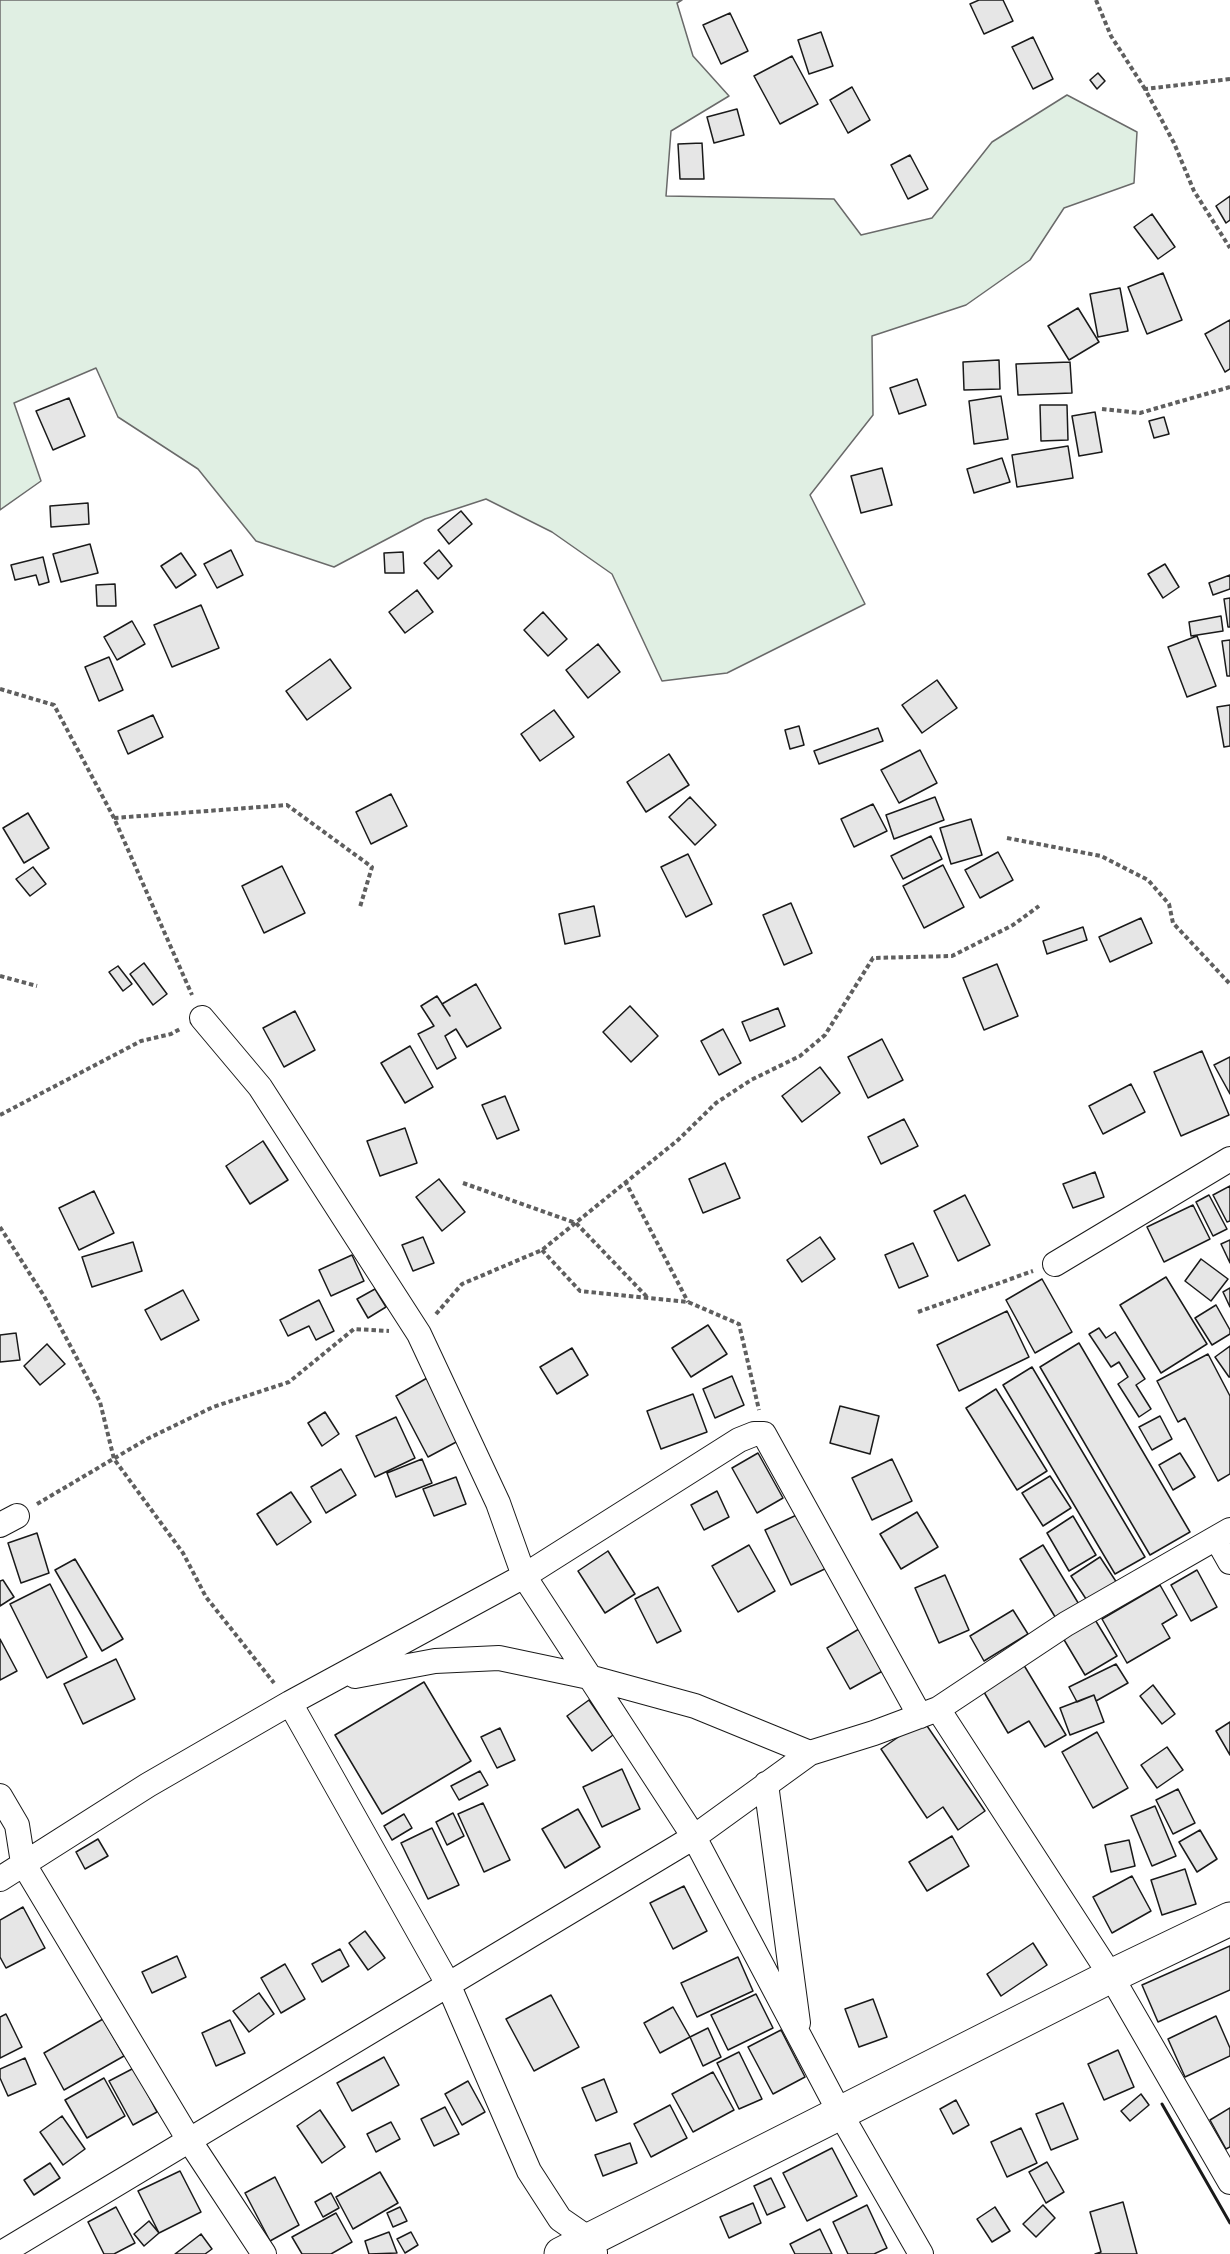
<!DOCTYPE html>
<style>
body{margin:0}
canvas{display:block;background:#fff}
</style>
<canvas width="1230" height="2254"></canvas>
<script>
const ctx = document.querySelector('canvas').getContext('2d');
ctx.lineJoin = 'round';
function fill(path, color) { ctx.fillStyle = color; ctx.fill(path, 'evenodd'); }
const toPath = rows => new Path2D(rows.map(r => 'M' + r).join(''));
function strokePath(path, color, width, dash) { ctx.strokeStyle = color; ctx.lineWidth = width; ctx.lineCap = dash ? 'butt' : 'round'; ctx.setLineDash(dash || []); ctx.stroke(path); }
const green = toPath([
 [0,0,682,0,677,3,693,56,729,96,671,131,666,196,834,199,861,235,932,218,992,142,1067,95,1137,132,1134,183,1064,208,1030,260,966,305,872,336,873,415,810,495,865,604,727,673,662,681,612,574,552,532,486,499,425,519,334,567,256,541,198,469,118,417,96,368,14,403,41,481,0,510,0,0]
]);
fill(green, '#e0efe3');
strokePath(green, '#6a6a6a', 1.5);
const building = toPath([
 [979,0,1003,0,1013,21,984,34,970,4,979,0],
 [730,13,748,51,721,64,703,25,730,13],
 [821,32,833,66,809,74,798,40,821,32],
 [1033,37,1053,79,1033,89,1012,47,1033,37],
 [792,56,818,104,780,124,754,76,792,56],
 [1098,73,1105,81,1097,89,1090,80,1098,73],
 [852,87,870,120,848,133,830,100,852,87],
 [737,109,744,135,714,143,707,117,737,109],
 [702,143,704,179,680,179,678,144,702,143],
 [910,155,928,189,908,199,891,165,910,155],
 [1230,196,1230,220,1226,223,1216,206,1230,196],
 [1152,214,1175,247,1158,259,1134,227,1152,214],
 [1163,273,1182,320,1147,334,1128,287,1163,273],
 [1120,288,1128,331,1098,337,1090,294,1120,288],
 [1078,308,1099,342,1069,360,1048,326,1078,308],
 [1230,320,1230,369,1225,372,1205,334,1230,320],
 [999,360,1000,389,964,390,963,362,999,360],
 [1070,362,1072,393,1018,395,1016,364,1070,362],
 [917,379,926,405,899,414,890,388,917,379],
 [1001,396,1008,439,974,444,969,401,1001,396],
 [69,398,85,436,53,450,36,411,69,398],
 [1040,405,1067,405,1068,440,1041,441,1040,405],
 [1095,412,1102,452,1079,456,1072,416,1095,412],
 [1164,417,1169,434,1154,438,1149,421,1164,417],
 [1068,446,1073,478,1017,487,1012,455,1068,446],
 [1002,458,1010,482,974,493,967,469,1002,458],
 [882,468,892,505,861,513,851,476,882,468],
 [88,503,89,524,51,527,50,506,88,503],
 [461,511,472,524,449,544,438,530,461,511],
 [90,544,98,573,61,582,53,554,90,544],
 [231,550,243,575,217,588,204,564,231,550],
 [439,550,452,566,438,579,424,563,439,550],
 [403,552,404,573,385,573,384,553,403,552],
 [181,553,196,575,176,588,161,566,181,553],
 [43,557,49,582,39,585,36,575,15,580,11,565,43,557],
 [1165,564,1179,587,1163,598,1148,574,1165,564],
 [1230,575,1230,589,1213,595,1209,583,1230,575],
 [115,584,116,606,97,606,96,585,115,584],
 [417,590,433,612,405,633,389,612,417,590],
 [1230,598,1230,627,1228,627,1224,599,1230,598],
 [201,605,219,648,172,667,154,625,201,605],
 [543,612,567,639,548,656,524,630,543,612],
 [1221,616,1223,631,1191,636,1189,622,1221,616],
 [132,621,145,644,117,660,104,637,132,621],
 [1197,636,1216,686,1187,697,1168,647,1197,636],
 [1230,640,1230,676,1227,676,1222,641,1230,640],
 [598,644,620,672,588,698,566,670,598,644],
 [109,657,123,690,99,701,85,667,109,657],
 [330,659,351,688,307,720,286,691,330,659],
 [937,680,957,708,922,733,902,705,937,680],
 [1230,705,1230,746,1224,747,1217,707,1230,705],
 [554,710,574,737,540,761,521,734,554,710],
 [153,715,163,737,128,754,118,731,153,715],
 [799,726,804,745,790,749,785,730,799,726],
 [878,728,883,741,819,764,814,751,878,728],
 [920,750,937,783,899,803,881,770,920,750],
 [669,754,689,785,646,812,627,782,669,754],
 [391,794,407,826,371,844,356,812,391,794],
 [690,797,716,825,695,845,669,817,690,797],
 [935,797,944,820,894,839,886,815,935,797],
 [873,804,887,831,854,847,841,819,873,804],
 [28,813,49,848,24,863,3,828,28,813],
 [971,819,982,855,951,864,940,828,971,819],
 [931,836,942,859,903,879,891,856,931,836],
 [998,852,1013,880,980,898,965,870,998,852],
 [688,854,712,904,686,917,661,867,688,854],
 [943,865,964,907,924,928,903,886,943,865],
 [282,866,305,913,264,933,242,886,282,866],
 [33,867,46,884,30,896,16,879,33,867],
 [791,903,812,953,784,965,763,915,791,903],
 [594,906,600,936,565,944,559,914,594,906],
 [1141,918,1152,943,1110,962,1099,937,1141,918],
 [1083,927,1087,940,1047,954,1043,941,1083,927],
 [144,963,167,994,153,1005,130,974,144,963],
 [997,964,1018,1016,984,1030,963,978,997,964],
 [118,966,132,984,123,991,109,972,118,966],
 [476,984,501,1028,467,1047,456,1029,445,1036,456,1058,437,1069,418,1034,434,1026,421,1006,437,996,450,1016,442,1004,476,984],
 [630,1006,658,1036,631,1062,603,1032,630,1006],
 [778,1008,785,1026,750,1041,742,1022,778,1008],
 [295,1011,315,1050,284,1067,263,1028,295,1011],
 [723,1029,741,1063,719,1075,701,1041,723,1029],
 [882,1039,903,1080,868,1098,848,1057,882,1039],
 [410,1046,433,1087,405,1103,381,1063,410,1046],
 [1202,1051,1229,1115,1181,1136,1154,1072,1202,1051],
 [1230,1057,1230,1094,1214,1065,1230,1057],
 [820,1067,840,1093,802,1122,782,1096,820,1067],
 [1131,1084,1145,1112,1103,1134,1089,1106,1131,1084],
 [505,1096,519,1130,497,1139,482,1105,505,1096],
 [904,1119,918,1146,881,1164,868,1137,904,1119],
 [405,1128,417,1163,380,1176,367,1141,405,1128],
 [263,1141,288,1180,250,1204,226,1166,263,1141],
 [725,1163,740,1198,703,1213,689,1179,725,1163],
 [1095,1172,1104,1197,1073,1208,1063,1184,1095,1172],
 [439,1179,465,1212,442,1231,416,1197,439,1179],
 [1230,1186,1230,1221,1227,1222,1213,1195,1230,1186],
 [94,1191,114,1233,79,1250,59,1208,94,1191],
 [965,1195,990,1245,958,1261,934,1211,965,1195],
 [1209,1195,1227,1229,1213,1236,1196,1202,1209,1195],
 [1193,1205,1210,1239,1164,1262,1147,1227,1193,1205],
 [423,1237,434,1263,413,1271,402,1245,423,1237],
 [820,1237,835,1259,802,1282,787,1260,820,1237],
 [1230,1240,1230,1263,1221,1244,1230,1240],
 [133,1242,142,1271,92,1287,82,1257,133,1242],
 [913,1243,928,1276,899,1288,885,1255,913,1243],
 [352,1255,364,1281,331,1296,319,1270,352,1255],
 [1201,1259,1228,1279,1211,1301,1185,1281,1201,1259],
 [1166,1277,1207,1344,1161,1373,1120,1305,1166,1277],
 [1042,1279,1072,1332,1035,1353,1006,1300,1042,1279],
 [1230,1288,1230,1307,1223,1292,1230,1288],
 [375,1289,386,1307,368,1318,357,1299,375,1289],
 [183,1290,199,1320,161,1340,145,1310,183,1290],
 [319,1300,334,1331,316,1340,309,1326,288,1336,280,1320,319,1300],
 [1216,1305,1230,1330,1230,1334,1212,1345,1195,1318,1216,1305],
 [1007,1311,1029,1357,959,1391,937,1345,1007,1311],
 [708,1325,727,1354,691,1377,672,1348,708,1325],
 [1099,1328,1106,1338,1115,1332,1145,1379,1136,1385,1151,1409,1139,1417,1118,1384,1128,1377,1119,1362,1111,1367,1089,1334,1099,1328],
 [16,1333,20,1360,0,1362,0,1335,16,1333],
 [1079,1343,1190,1532,1150,1555,1040,1367,1079,1343],
 [47,1344,65,1364,40,1385,24,1366,47,1344],
 [1230,1346,1230,1377,1229,1377,1215,1357,1230,1346],
 [572,1348,588,1375,557,1394,540,1367,572,1348],
 [1208,1354,1230,1396,1230,1474,1218,1481,1185,1418,1178,1422,1157,1381,1208,1354],
 [1032,1367,1145,1557,1115,1574,1003,1385,1032,1367],
 [732,1376,744,1405,715,1418,703,1389,732,1376],
 [427,1378,460,1440,428,1457,396,1396,427,1378],
 [996,1389,1047,1471,1017,1490,966,1408,996,1389],
 [693,1394,707,1432,661,1449,647,1411,693,1394],
 [840,1406,879,1416,870,1454,830,1443,840,1406],
 [325,1412,339,1434,322,1446,308,1423,325,1412],
 [1160,1416,1172,1439,1152,1450,1139,1427,1160,1416],
 [396,1417,415,1458,375,1477,356,1436,396,1417],
 [758,1453,783,1498,757,1513,732,1468,758,1453],
 [1180,1453,1195,1477,1173,1490,1159,1465,1180,1453],
 [422,1459,432,1483,396,1497,387,1473,422,1459],
 [892,1459,912,1501,872,1520,852,1478,892,1459],
 [341,1469,356,1495,326,1513,311,1487,341,1469],
 [1050,1476,1071,1508,1043,1526,1022,1493,1050,1476],
 [456,1477,466,1504,434,1516,423,1489,456,1477],
 [717,1491,729,1517,704,1530,691,1505,717,1491],
 [291,1492,311,1522,277,1545,257,1514,291,1492],
 [805,1511,831,1566,791,1585,765,1530,805,1511],
 [917,1512,938,1547,901,1569,880,1534,917,1512],
 [1073,1516,1096,1555,1069,1571,1047,1533,1073,1516],
 [37,1533,49,1573,21,1583,8,1543,37,1533],
 [749,1545,775,1591,738,1612,712,1566,749,1545],
 [1043,1545,1080,1606,1057,1620,1020,1559,1043,1545],
 [608,1551,635,1594,605,1613,578,1571,608,1551],
 [1100,1557,1117,1583,1088,1602,1071,1576,1100,1557],
 [75,1559,123,1639,102,1651,55,1570,75,1559],
 [1197,1570,1217,1607,1191,1621,1171,1585,1197,1570],
 [945,1575,969,1630,939,1643,915,1588,945,1575],
 [3,1580,14,1597,0,1606,0,1581,3,1580],
 [50,1584,87,1657,47,1678,10,1604,50,1584],
 [1160,1585,1177,1615,1162,1624,1170,1638,1127,1663,1102,1619,1160,1585],
 [658,1587,681,1631,657,1643,635,1599,658,1587],
 [1013,1610,1028,1634,984,1661,970,1636,1013,1610],
 [1094,1618,1117,1656,1085,1675,1063,1638,1094,1618],
 [864,1626,888,1668,850,1689,827,1648,864,1626],
 [0,1639,17,1671,0,1680,0,1639],
 [116,1659,135,1699,83,1724,64,1684,116,1659],
 [1022,1662,1066,1735,1045,1747,1029,1721,1008,1733,981,1687,1022,1662],
 [1116,1664,1128,1683,1096,1701,1094,1695,1077,1702,1069,1687,1116,1664],
 [424,1682,471,1761,382,1814,335,1735,424,1682],
 [1153,1685,1175,1714,1162,1724,1140,1696,1153,1685],
 [1094,1695,1104,1722,1070,1735,1060,1708,1094,1695],
 [589,1700,613,1735,592,1751,567,1716,589,1700],
 [923,1720,985,1811,958,1830,943,1807,927,1818,881,1749,923,1720],
 [1230,1722,1230,1755,1216,1731,1230,1722],
 [500,1728,515,1760,497,1768,481,1737,500,1728],
 [1097,1732,1128,1788,1093,1808,1062,1752,1097,1732],
 [1167,1747,1183,1770,1157,1788,1141,1765,1167,1747],
 [622,1769,640,1809,602,1827,583,1787,622,1769],
 [480,1771,488,1785,459,1800,451,1786,480,1771],
 [1178,1789,1195,1823,1173,1834,1156,1800,1178,1789],
 [483,1803,510,1860,484,1872,458,1814,483,1803],
 [1155,1806,1176,1856,1152,1866,1131,1816,1155,1806],
 [578,1809,600,1847,565,1868,542,1829,578,1809],
 [453,1813,464,1836,447,1845,436,1822,453,1813],
 [404,1814,412,1828,392,1840,384,1826,404,1814],
 [432,1828,459,1885,428,1899,401,1843,432,1828],
 [1200,1830,1217,1859,1197,1872,1179,1842,1200,1830],
 [952,1836,969,1866,927,1891,909,1862,952,1836],
 [98,1839,108,1856,85,1869,76,1852,98,1839],
 [1129,1840,1135,1866,1111,1872,1105,1845,1129,1840],
 [1185,1869,1196,1904,1162,1915,1151,1880,1185,1869],
 [1132,1876,1151,1911,1112,1933,1093,1897,1132,1876],
 [684,1886,707,1931,673,1949,650,1903,684,1886],
 [23,1907,45,1948,6,1968,0,1957,0,1920,23,1907],
 [365,1931,385,1958,368,1970,349,1943,365,1931],
 [1033,1943,1047,1965,1001,1996,987,1974,1033,1943],
 [1230,1946,1230,1990,1158,2022,1142,1985,1230,1946],
 [340,1949,349,1966,322,1982,312,1964,340,1949],
 [177,1956,186,1977,152,1993,142,1972,177,1956],
 [738,1957,753,1991,697,2017,681,1983,738,1957],
 [285,1964,305,1999,281,2013,261,1978,285,1964],
 [259,1993,274,2014,249,2032,233,2011,259,1993],
 [756,1994,773,2028,728,2050,711,2015,756,1994],
 [551,1995,579,2047,534,2071,506,2019,551,1995],
 [873,1999,887,2037,859,2047,845,2009,873,1999],
 [673,2007,690,2037,660,2053,644,2023,673,2007],
 [6,2014,22,2047,0,2058,0,2017,6,2014],
 [1216,2016,1230,2048,1230,2056,1185,2077,1168,2039,1216,2016],
 [103,2019,124,2056,64,2090,44,2053,103,2019],
 [230,2020,245,2053,216,2066,202,2033,230,2020],
 [708,2028,721,2057,703,2066,690,2037,708,2028],
 [781,2030,805,2077,773,2094,748,2047,781,2030],
 [1118,2050,1134,2087,1104,2100,1088,2064,1118,2050],
 [739,2052,762,2099,739,2109,717,2063,739,2052],
 [384,2057,399,2085,352,2111,337,2083,384,2057],
 [25,2058,36,2084,8,2096,0,2078,0,2069,25,2058],
 [134,2068,157,2112,133,2125,109,2081,134,2068],
 [713,2072,734,2110,693,2132,672,2094,713,2072],
 [104,2078,125,2116,87,2138,65,2100,104,2078],
 [604,2079,617,2112,596,2121,582,2088,604,2079],
 [468,2081,485,2112,462,2125,445,2094,468,2081],
 [1141,2094,1149,2105,1130,2121,1121,2111,1141,2094],
 [956,2100,969,2125,953,2134,940,2109,956,2100],
 [1063,2103,1078,2139,1051,2150,1036,2114,1063,2103],
 [670,2105,687,2138,651,2157,634,2124,670,2105],
 [445,2107,459,2134,434,2146,421,2119,445,2107],
 [1230,2108,1230,2147,1226,2149,1210,2120,1230,2108],
 [320,2110,345,2147,322,2163,297,2126,320,2110],
 [62,2116,85,2149,63,2165,40,2132,62,2116],
 [391,2122,400,2139,376,2152,367,2134,391,2122],
 [1021,2128,1037,2163,1007,2177,991,2142,1021,2128],
 [630,2143,637,2163,603,2176,595,2155,630,2143],
 [832,2148,857,2196,807,2221,783,2173,832,2148],
 [1047,2162,1064,2192,1046,2203,1029,2172,1047,2162],
 [50,2163,60,2178,34,2195,24,2180,50,2163],
 [180,2171,201,2212,159,2233,138,2191,180,2171],
 [380,2172,398,2203,353,2229,336,2197,380,2172],
 [275,2177,299,2225,270,2241,245,2193,275,2177],
 [771,2178,785,2207,767,2215,754,2186,771,2178],
 [331,2193,339,2208,323,2217,315,2202,331,2193],
 [1123,2202,1137,2254,1095,2254,1101,2252,1090,2212,1123,2202],
 [753,2203,761,2223,729,2238,720,2217,753,2203],
 [867,2205,887,2248,874,2254,848,2254,833,2222,867,2205],
 [1043,2205,1055,2218,1036,2237,1023,2224,1043,2205],
 [116,2207,135,2243,114,2254,104,2254,88,2222,116,2207],
 [400,2207,407,2221,393,2227,387,2213,400,2207],
 [995,2207,1010,2231,992,2242,977,2219,995,2207],
 [336,2213,352,2242,331,2254,302,2254,292,2237,336,2213],
 [149,2221,159,2233,144,2246,134,2234,149,2221],
 [820,2229,832,2254,795,2254,790,2244,820,2229],
 [389,2232,397,2253,369,2254,365,2241,389,2232],
 [411,2232,418,2245,405,2253,397,2239,411,2232],
 [201,2234,212,2249,205,2254,175,2254,201,2234]
]);
fill(building, '#e6e6e6');
strokePath(building, '#1a1a1a', 1.5);
const street = toPath([
 [202,1018,260,1087,419,1334,498,1503,524,1576,694,1837,840,2113,921,2254],
 [1055,1264,1230,1159],
 [0,1525,17,1516],
 [1217,1539,1230,1562],
 [355,1676,435,1661,499,1658,589,1677,695,1706,810,1753],
 [290,1703,448,1984,529,2171,560,2219,589,2239,595,2253],
 [938,1709,1111,1976,1230,2182],
 [766,1784,798,2023],
 [0,1796,17,1825,23,1863,189,2140,264,2254],
 [0,1879,148,1785,290,1703,524,1576,739,1440,754,1434,764,1434,920,1716],
 [0,2254,694,1837,810,1753,874,1733,938,1709,1066,1624,1230,1530]
]);
const secondary = toPath([
 [561,2254,1111,1976,1230,1919]
]);
strokePath(street, '#1a1a1a', 26);
strokePath(secondary, '#1a1a1a', 35);
strokePath(toPath([
 [1096,0,1111,36,1145,89],
 [1230,79,1145,89,1174,143,1194,191,1230,248],
 [1102,409,1140,413,1230,387],
 [0,689,54,705,114,818,192,995],
 [114,818,287,805,372,867,360,907],
 [1007,838,1101,856,1148,880,1169,904,1173,923,1230,984],
 [0,976,37,986],
 [0,1115,141,1041,171,1034,180,1029],
 [625,1181,688,1302],
 [463,1183,576,1223,648,1298],
 [0,1227,44,1296,100,1402,114,1459,183,1553,206,1597,274,1683],
 [542,1250,580,1291,688,1302,739,1324,759,1410],
 [918,1312,1033,1271],
 [436,1314,462,1284,542,1250,678,1140,716,1103,751,1080,800,1056,825,1035,873,958,952,956,1013,925,1039,906],
 [37,1504,147,1439,213,1407,289,1382,354,1329,389,1331]
]), '#5f5f5f', 4, [4.5, 3]);
strokePath(street, '#fff', 24);
strokePath(secondary, '#fff', 33);
strokePath(toPath([
 [1162,2104,1230,2223]
]), '#1a1a1a', 3);
</script>
